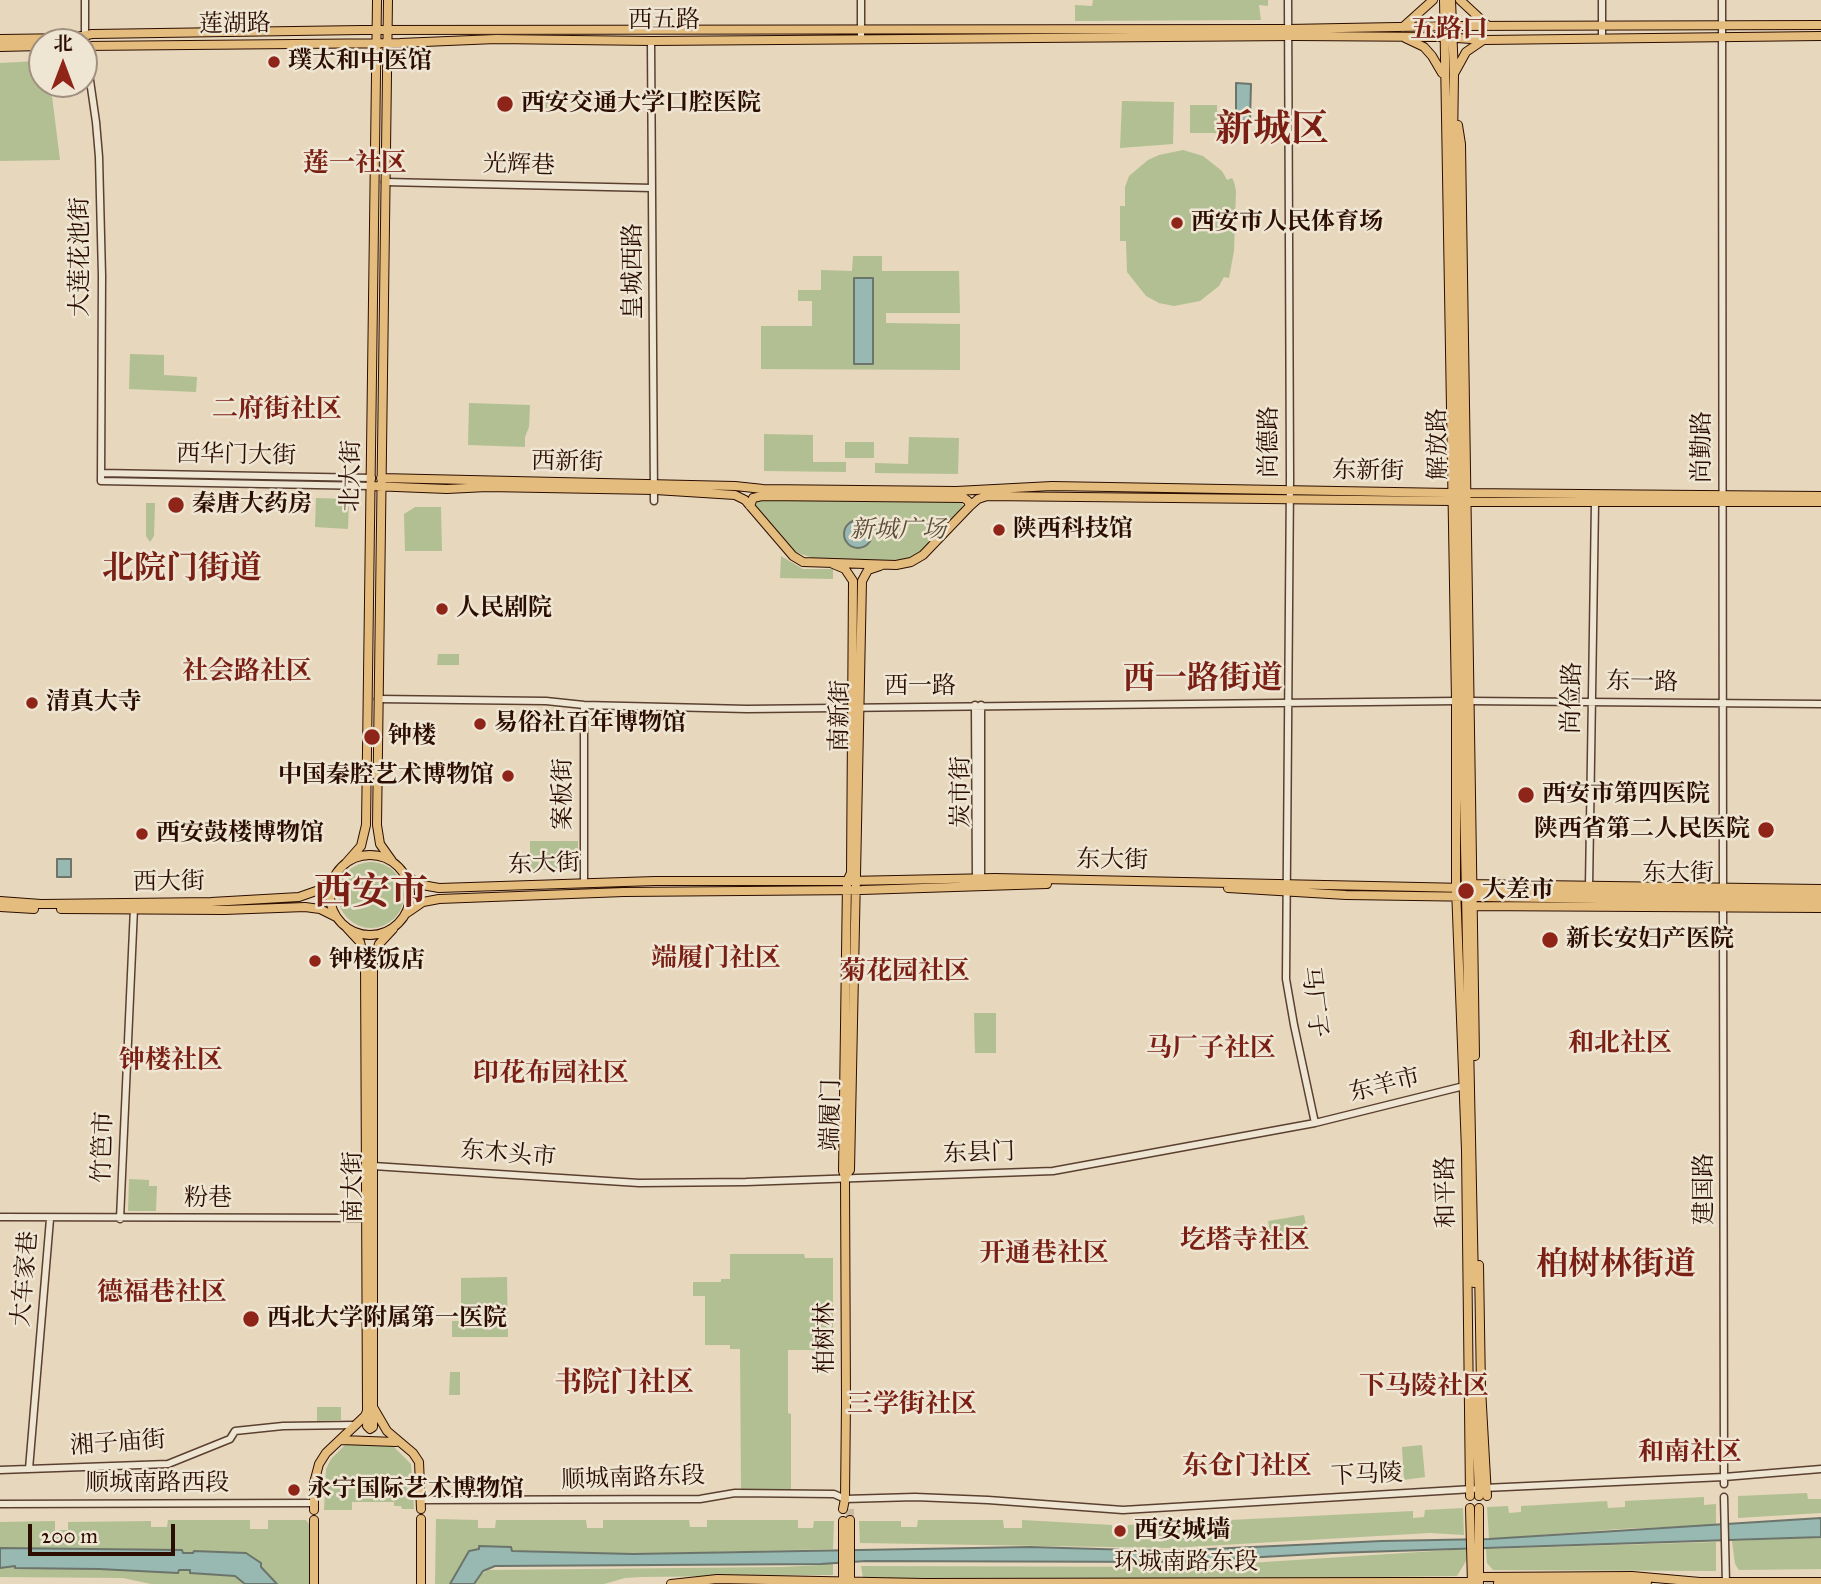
<!DOCTYPE html>
<meta charset="utf-8">
<style>
body{margin:0}
#map{position:relative;width:1821px;height:1584px;overflow:hidden;background:#e7d7bc;font-family:"IM FELL Great Primer","Noto Serif SC",serif}
canvas{display:block}
.north{position:absolute;left:28px;top:28px;width:70px;height:70px;box-sizing:border-box;background:#efe5d3;border:2px solid #a18f7f;border-radius:50%;rotate:0deg;font-size:19px;font-weight:700;line-height:28px;text-align:center;color:#2c0e01}
.north::after{content:'';display:block;margin:auto;width:24px;height:32px;background:#8f2418;clip-path:polygon(50% 0,100% 100%,50% 72%,0 100%)}
.scale{position:absolute;left:28px;top:1524px;width:147px;height:32px;box-sizing:border-box;border:4px solid #2c0e01;border-top:0;padding-left:9px;font-size:21px;line-height:24px;white-space:nowrap;color:#2c0e01;-webkit-text-stroke:5px #efe5d3;paint-order:stroke}
</style>
<div id="map">
<canvas width="1821" height="1584"></canvas>
<div class="north">北</div>
<div class="scale">200 m</div>
</div>
<script>
const ctx = document.querySelector('canvas').getContext('2d');
ctx.lineJoin = 'round';
function fill(path, color) { ctx.fillStyle = color; ctx.fill(path, 'evenodd'); }
const toPath = rows => new Path2D(rows.map(r => 'M' + r).join(''));
function strokePath(path, color, width, dash) { ctx.strokeStyle = color; ctx.lineWidth = width; ctx.lineCap = dash ? 'butt' : 'round'; ctx.setLineDash(dash || []); ctx.stroke(path); }
function write(font, color, halo, rows, align = 'center') {
  ctx.font = font + ' "IM FELL Great Primer","Noto Serif SC",serif'; ctx.lineWidth = 5; ctx.setLineDash([]); ctx.textBaseline = 'middle'; ctx.strokeStyle = halo; ctx.fillStyle = color; for (const [text, x, y, turn = 0] of rows) {
    ctx.save(); ctx.translate(x, y); ctx.rotate((+turn || 0) * Math.PI / 180); ctx.textAlign = isNaN(turn) ? turn : align; if (halo) ctx.strokeText(text, 0, 0); ctx.fillText(text, 0, 0); ctx.restore();
  }
}
fill(toPath([
 [1093,0,1268,0,1268,6,1259,5,1261,20,1075,21,1075,5,1092,6],
 [37,61,42,75,42,84,51,88,60,160,0,161,0,63],
 [529,93,565,93,565,108,528,108],
 [1122,101,1174,102,1173,144,1120,148],
 [1190,105,1217,105,1217,133,1190,133],
 [1183,150,1203,156,1222,171,1227,180,1232,178,1234,182,1236,191,1234,251,1229,278,1224,277,1219,286,1200,301,1174,306,1159,303,1146,296,1127,272,1126,241,1120,241,1120,206,1125,206,1125,187,1129,176,1148,160,1159,155],
 [853,256,882,256,882,271,959,271,960,313,886,313,886,323,960,324,960,370,761,369,761,326,812,326,812,301,798,301,798,290,821,290,821,270,852,271],
 [130,354,164,355,164,375,197,377,196,392,129,389],
 [469,403,530,405,529,427,525,437,525,447,468,445],
 [764,434,813,435,813,462,846,462,846,472,764,471],
 [909,437,959,438,958,474,875,473,875,463,908,464],
 [845,442,874,442,874,458,845,458],
 [316,498,349,499,348,529,315,527],
 [753,499,961,500,963,506,919,555,914,558,900,561,814,558,797,553,753,504],
 [146,503,155,503,154,536,150,542,146,536],
 [415,507,441,507,442,551,405,551,404,514],
 [781,556,803,569,833,569,833,579,780,578],
 [438,654,459,654,459,665,437,665],
 [530,841,578,841,578,863,572,869,530,870],
 '338 895a33 33 0 1 1 66 0a33 33 0 1 1-66 0Z',
 [974,1013,996,1013,996,1053,975,1053],
 [129,1179,149,1180,149,1186,157,1186,156,1211,128,1211],
 [1304,1215,1308,1235,1272,1242,1268,1221],
 [730,1254,804,1254,805,1258,833,1258,833,1350,788,1350,788,1413,791,1414,791,1490,741,1490,740,1349,730,1349,730,1345,705,1345,705,1296,693,1296,693,1282,721,1282,721,1279,730,1279],
 [507,1277,508,1337,452,1337,452,1321,461,1321,461,1278],
 [450,1372,460,1372,460,1395,449,1395],
 [317,1407,341,1407,341,1420,317,1421],
 [347,1443,390,1443,411,1464,414,1509,402,1509,401,1506,394,1506,394,1502,352,1502,352,1510,324,1510,326,1469,331,1459],
 [1422,1445,1425,1477,1404,1480,1402,1447],
 [1807,1493,1808,1499,1821,1499,1821,1513,1738,1518,1738,1496],
 [1704,1497,1704,1505,1716,1504,1716,1525,1619,1529,1489,1539,1487,1507,1508,1506,1509,1513,1521,1512,1521,1506,1607,1501,1608,1508,1625,1507,1625,1501],
 [1463,1508,1464,1535,1430,1533,1170,1548,860,1543,859,1521,901,1521,901,1527,917,1527,918,1520,1003,1520,1004,1528,1022,1528,1022,1520,1112,1525,1113,1532,1126,1532,1128,1525,1413,1511,1413,1518,1424,1517,1425,1510],
 [436,1519,478,1520,478,1528,495,1528,496,1520,586,1520,587,1528,603,1528,603,1520,689,1520,690,1527,707,1527,707,1520,798,1520,798,1528,813,1528,814,1521,834,1521,833,1549,633,1554,512,1551,511,1547,479,1549,469,1552,450,1584,435,1584],
 [168,1520,250,1520,250,1529,268,1529,268,1520,306,1520,309,1524,309,1584,151,1584,123,1578,0,1577,0,1522,55,1521,55,1530,68,1530,68,1522,151,1521,151,1527,167,1527],
 [1821,1537,1821,1569,1739,1570,1735,1564,1732,1541],
 [1716,1542,1716,1571,1493,1570,1487,1563,1486,1549],
 [1466,1549,1466,1561,1457,1576,864,1583,861,1566,1187,1567],
 [833,1560,833,1575,641,1577,625,1578,604,1584,475,1584,482,1574,488,1570,782,1567,819,1565,819,1562]
]), '#b2bf93');
const water = toPath([
 [1236,83,1251,84,1250,120,1236,120,1236,83],
 [854,278,873,278,873,364,854,364,854,278],
 '844 534a14 14 0 1 1 28 0a14 14 0 1 1-28 0Z',
 [57,859,71,859,71,877,57,877,57,859],
 [1821,1518,1821,1537,1333,1553,1174,1562,866,1561,821,1564,495,1566,483,1571,474,1584,450,1584,469,1551,479,1549,479,1546,511,1547,512,1551,633,1554,1030,1547,1167,1551,1382,1541,1489,1539,1821,1518],
 [0,1548,182,1550,183,1553,193,1553,194,1551,246,1553,261,1563,261,1567,277,1584,245,1584,235,1576,190,1573,190,1570,179,1570,178,1573,99,1569,15,1568,15,1566,0,1568,0,1548]
]);
fill(water, '#97b9b2');
strokePath(water, '#6c756b', 2);
strokePath(toPath([
 [850,1509,850,1520],
 [1473,1583,1498,1583]
]), '#cbb9a0', 8, [8, 4]);
const minor = toPath([
 [85,0,85,46,96,122,99,157,102,276,101,481,371,486],
 [861,0,861,38],
 [1288,0,1290,480,1286,979,1294,1025,1315,1123],
 [1722,0,1723,891],
 [1602,38,1602,0],
 [651,41,654,501],
 [385,182,652,188],
 [101,473,372,478],
 [378,699,546,701,584,705,747,709,1457,701],
 [1468,701,1821,704],
 [584,705,584,883],
 [975,705,976,880],
 [981,705,981,880],
 [1589,887,1595,503],
 [1723,905,1724,1484],
 [373,1166,639,1183,746,1182,1053,1171,1315,1123,1464,1086],
 [0,1217,366,1218],
 [120,1219,134,908],
 [29,1469,50,1219],
 [0,1470,168,1464,230,1439,235,1431,283,1426,356,1425],
 [1484,1488,1724,1477,1821,1469],
 [1724,1497,1726,1584],
 [422,1500,700,1499,735,1493,834,1494,845,1499,915,1497,988,1500,1123,1510,1473,1489],
 [0,1504,314,1503]
]);
const major = toPath([
 [388,0,377,825,380,844,392,861],
 [1444,0,1456,701,1456,888,1466,1150,1470,1496],
 [1451,0,1454,75,1453,144,1462,701,1474,1283],
 [1460,0,1488,26],
 [1403,27,1433,0],
 [1405,38,1424,47,1432,56,1442,73],
 [0,39,72,38,92,34,362,30,1287,29,1452,26,1821,25],
 [84,46,400,43,496,39,651,41,1294,36,1444,37,1484,40,1821,36],
 [0,47,42,46],
 [1455,72,1466,52,1482,41],
 [1458,125,1461,144,1475,1056],
 [381,478,735,486,763,489,956,491,1052,486,1451,493],
 [371,486,447,489,487,487,655,490,735,495,745,500,793,556,803,562,896,565,911,562,923,555,970,506,978,499,987,496,1451,501],
 [1462,493,1821,496],
 [1463,502,1821,502],
 [750,506,753,498,762,496,964,498,968,501,970,506],
 [833,564,845,569,853,581,851,873,847,881,843,1171,845,1177,846,1403,845,1499,843,1509],
 '330 895a40 40 0 1 1 80 0a40 40 0 1 1-80 0Z',
 [346,863,361,846,366,825,377,0],
 [405,875,422,885,439,888,655,881,847,881,995,878,1466,888,1472,891,1821,896],
 [1467,884,1821,889],
 [1228,888,1346,895,1821,902],
 [0,901,41,904,211,902,299,897,319,890,334,878],
 [1467,906,1821,908],
 [0,907,34,909],
 [61,909,224,910,305,907,320,909,336,917],
 [407,913,423,902,439,899,624,892,862,890,1047,884],
 [393,929,379,944,373,962,373,1407,387,1431,413,1453,419,1462,421,1509],
 [845,1177,850,1170,862,581,868,570,880,566],
 [1479,1265,1481,1388,1487,1496],
 [1475,1387,1479,1496],
 [368,1410,367,1426,370,1429,373,1427,373,1414],
 [341,1440,396,1442],
 [1470,1508,1472,1584],
 [314,1510,314,1483,319,1464,326,1453,365,1416,367,1411,365,962,360,942,347,928],
 [314,1520,314,1584],
 [850,1520,850,1584],
 [843,1521,843,1584],
 [1695,1582,1821,1582],
 [1498,1583,1647,1582],
 [421,1584,421,1519],
 [671,1584,717,1579,924,1583,1403,1582,1472,1582,1479,1577,1632,1576,1700,1582],
 [1479,1584,1479,1508]
]);
strokePath(minor, '#5b4030', 9);
strokePath(major, '#2c0e01', 10);
strokePath(minor, '#efe5d3', 6);
strokePath(major, '#e4bc7e', 8);
for (const [x, y, r, color] of [
 [274,62,7,"#8f2418"],
 [505,104,9,"#8f2418"],
 [1177,223,7,"#8f2418"],
 [176,505,9,"#8f2418"],
 [999,530,7,"#8f2418"],
 [442,609,7,"#8f2418"],
 [32,703,7,"#8f2418"],
 [480,724,7,"#8f2418"],
 [372,737,9,"#8f2418"],
 [508,776,7,"#8f2418"],
 [1526,795,9,"#8f2418"],
 [1766,830,9,"#8f2418"],
 [142,834,7,"#8f2418"],
 [1466,891,9,"#8f2418"],
 [1550,940,9,"#8f2418"],
 [315,961,7,"#8f2418"],
 [251,1319,9,"#8f2418"],
 [294,1490,7,"#8f2418"],
 [1120,1531,7,"#8f2418"]
]) { const dot = new Path2D(); dot.arc(x, y, r, 0, 2 * Math.PI); ctx.fillStyle = color; ctx.fill(dot); strokePath(dot, '#efe5d3', 2.5); }
write('24px', '#2c0e01', '#efe5d3', [
 ["西五路",664,21],
 ["莲湖路",235,25,-1],
 ["光辉巷",519,166,2],
 ["大莲花池街",81,257,-90],
 ["皇城西路",634,271,-90],
 ["尚德路",1270,442,-90],
 ["解放路",1439,444,-91],
 ["尚勤路",1703,447,-90],
 ["西华门大街",236,456,1],
 ["西新街",567,463,1],
 ["东新街",1368,472,1],
 ["北大街",352,476,-89],
 ["东一路",1642,683,1],
 ["西一路",920,687],
 ["尚俭路",1573,698,-89],
 ["南新街",841,716,-89],
 ["炭市街",962,792,-90],
 ["案板街",564,794,-90],
 ["东大街",1112,861,1],
 ["东大街",544,865,-2],
 ["东大街",1678,874],
 ["西大街",169,883,-1],
 ["马厂子",1313,1002,83],
 ["东羊市",1385,1086,-14],
 ["端履门",832,1115,-89],
 ["竹笆市",104,1147,-88],
 ["东县门",979,1154,-2],
 ["东木头市",508,1155,5],
 ["南大街",354,1187,-90],
 ["建国路",1705,1189,-90],
 ["和平路",1447,1192,-91],
 ["粉巷",208,1199],
 ["大车家巷",26,1279,-85],
 ["柏树林",826,1338,-90],
 ["湘子庙街",118,1444,-4],
 ["下马陵",1367,1476,-3],
 ["顺城南路东段",633,1479,-2],
 ["顺城南路西段",157,1484],
 ["环城南路东段",1186,1563]
]);
write('bold 24px', '#2c0e01', '#efe5d3', [
 ["璞太和中医馆",288,62],
 ["西安交通大学口腔医院",521,104],
 ["西安市人民体育场",1191,223],
 ["秦唐大药房",192,505],
 ["陕西科技馆",1013,530],
 ["人民剧院",456,609],
 ["清真大寺",46,703],
 ["易俗社百年博物馆",494,724],
 ["钟楼",388,737],
 ["中国秦腔艺术博物馆",494,776,"right"],
 ["西安市第四医院",1542,795],
 ["陕西省第二人民医院",1750,830,"right"],
 ["西安鼓楼博物馆",156,834],
 ["大差市",1482,891],
 ["新长安妇产医院",1566,940],
 ["钟楼饭店",329,961],
 ["西北大学附属第一医院",267,1319],
 ["永宁国际艺术博物馆",308,1490],
 ["西安城墙",1134,1531]
], 'left');
write('italic 24px', '#5b4c34', '#efe5d3', [
 ["新城广场",898,531]
]);
write('bold 26px', '#7a1f14', '#efe5d3', [
 ["五路口",1449,31],
 ["莲一社区",355,165],
 ["二府街社区",277,411],
 ["社会路社区",247,673],
 ["端履门社区",716,960],
 ["菊花园社区",905,973],
 ["和北社区",1620,1045],
 ["马厂子社区",1211,1050],
 ["钟楼社区",171,1062],
 ["印花布园社区",551,1075],
 ["圪塔寺社区",1245,1242],
 ["开通巷社区",1044,1255],
 ["德福巷社区",162,1294],
 ["下马陵社区",1424,1388],
 ["三学街社区",912,1406],
 ["和南社区",1690,1454],
 ["东仓门社区",1247,1468]
]);
write('bold 28px', '#7a1f14', '#efe5d3', [
 ["书院门社区",624,1384]
]);
write('bold 32px', '#7a1f14', '#efe5d3', [
 ["北院门街道",182,570],
 ["西一路街道",1203,680],
 ["柏树林街道",1616,1266]
]);
write('bold 38px', '#7a1f14', '#efe5d3', [
 ["新城区",1272,132],
 ["西安市",371,895]
]);
</script>
